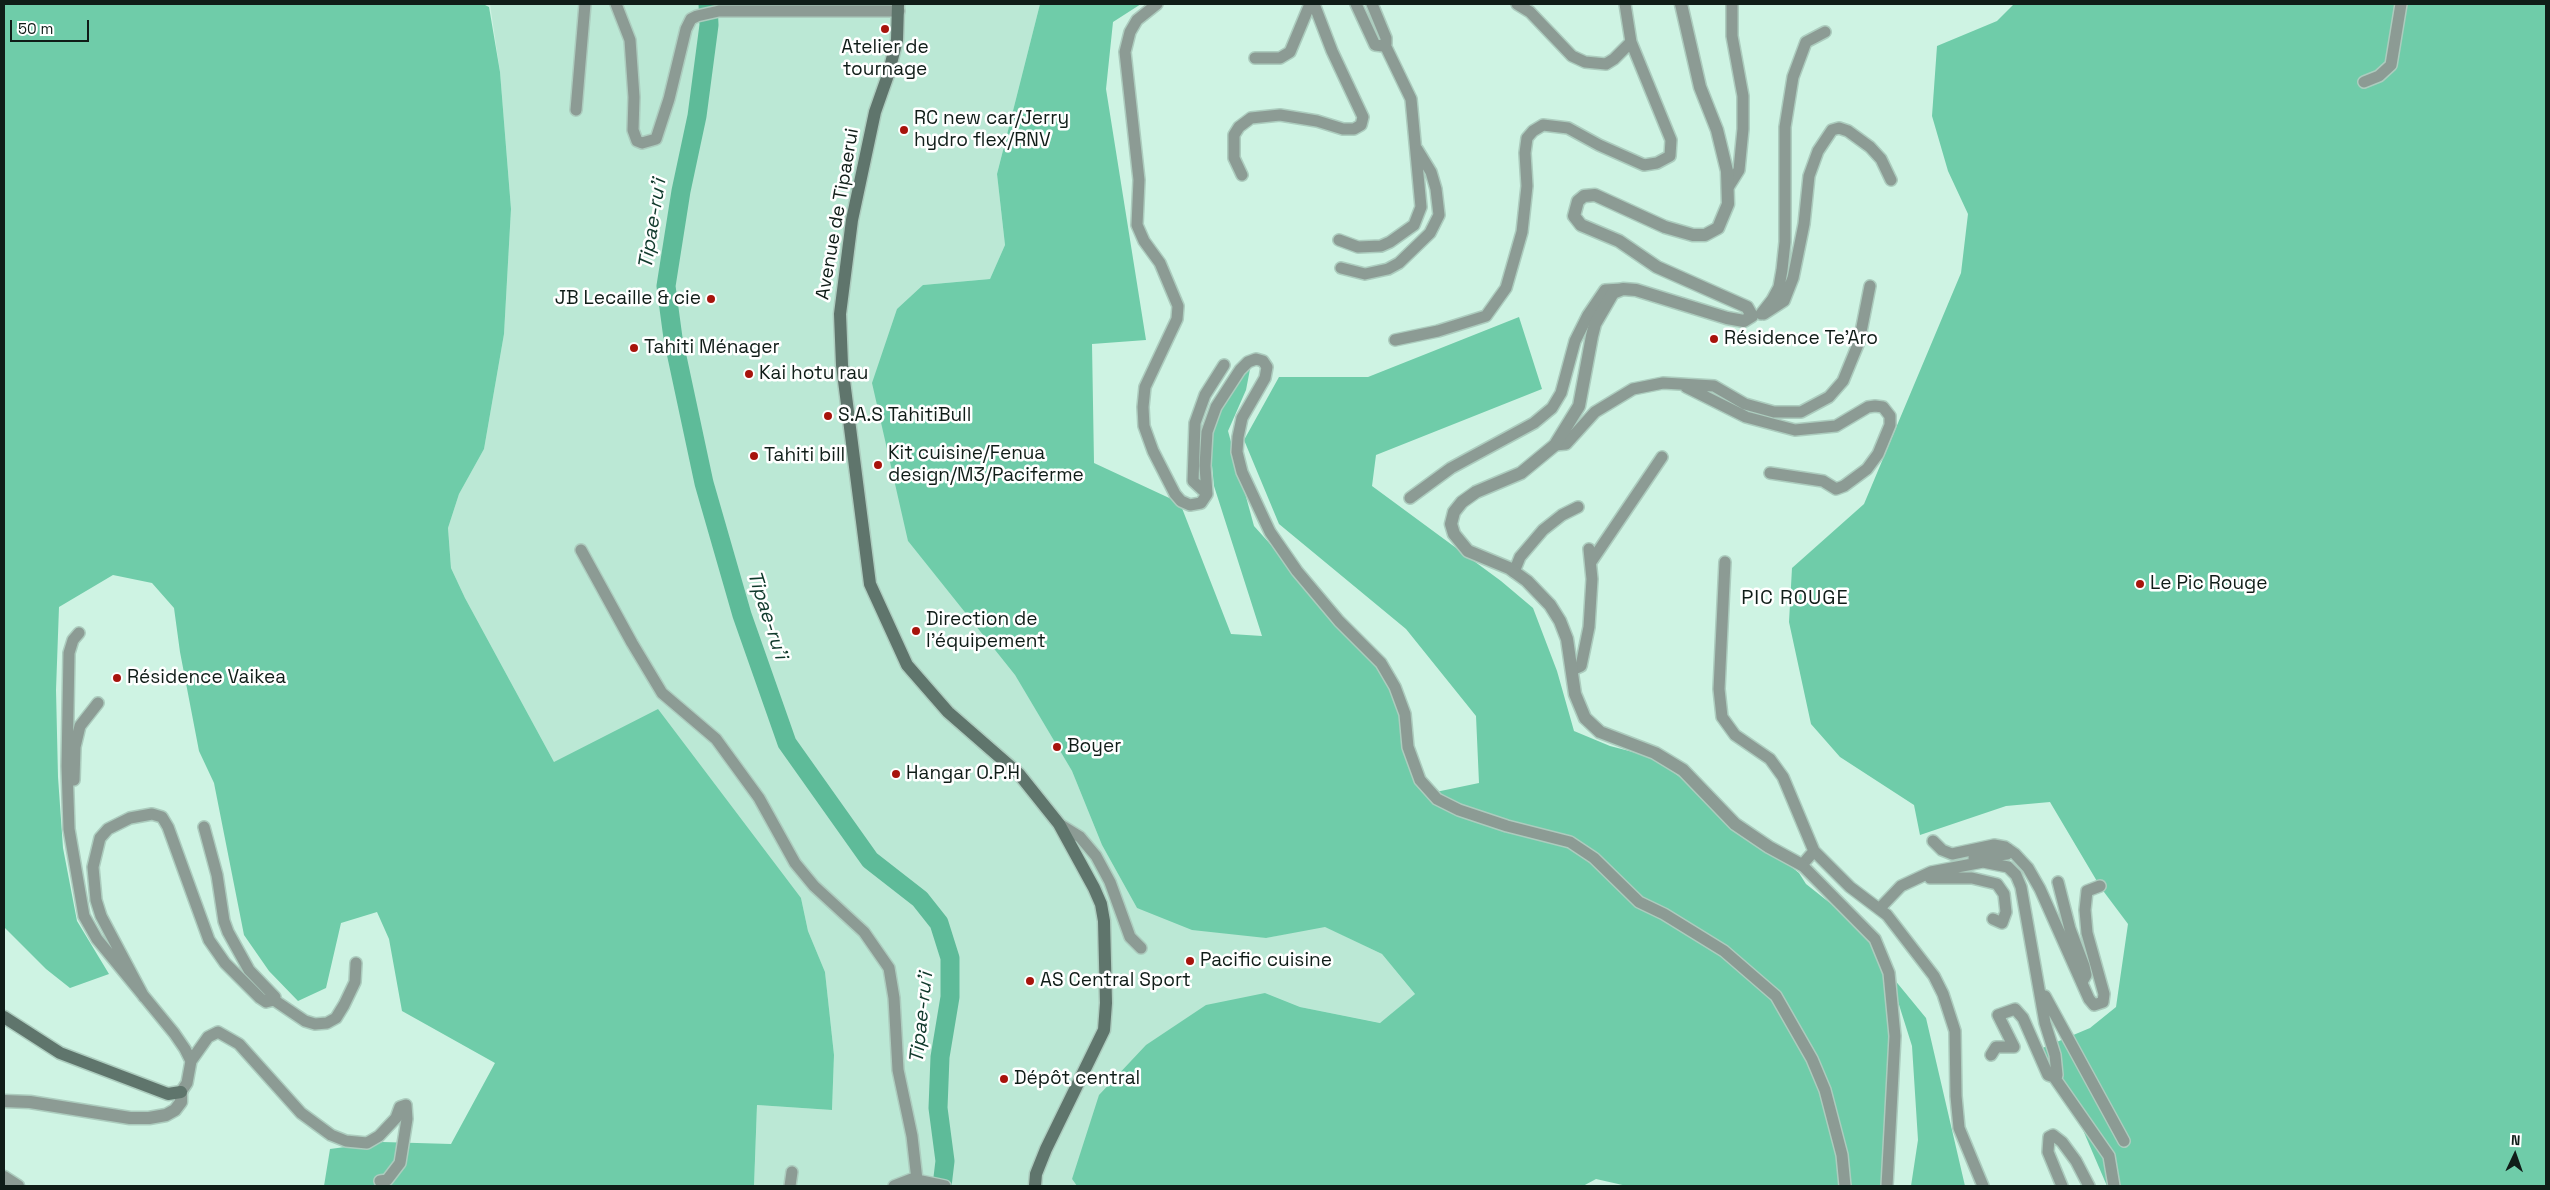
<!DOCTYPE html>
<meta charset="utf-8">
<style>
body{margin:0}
#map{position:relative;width:2550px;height:1190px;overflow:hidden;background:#cef3e3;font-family:"Space Grotesk",sans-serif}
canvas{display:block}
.frame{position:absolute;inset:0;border:5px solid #101d18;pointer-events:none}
.north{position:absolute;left:2490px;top:1130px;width:50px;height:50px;-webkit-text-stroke:4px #fff;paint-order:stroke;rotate:3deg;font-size:14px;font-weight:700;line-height:20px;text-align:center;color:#101d18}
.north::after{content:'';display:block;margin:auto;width:18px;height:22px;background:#101d18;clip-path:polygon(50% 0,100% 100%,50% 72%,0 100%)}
.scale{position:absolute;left:10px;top:20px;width:79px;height:22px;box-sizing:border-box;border:2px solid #101d18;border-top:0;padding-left:6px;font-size:15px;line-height:18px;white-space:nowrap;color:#101d18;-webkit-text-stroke:4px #fff;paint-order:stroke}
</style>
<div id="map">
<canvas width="2550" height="1190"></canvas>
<div class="frame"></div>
<div class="north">N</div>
<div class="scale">50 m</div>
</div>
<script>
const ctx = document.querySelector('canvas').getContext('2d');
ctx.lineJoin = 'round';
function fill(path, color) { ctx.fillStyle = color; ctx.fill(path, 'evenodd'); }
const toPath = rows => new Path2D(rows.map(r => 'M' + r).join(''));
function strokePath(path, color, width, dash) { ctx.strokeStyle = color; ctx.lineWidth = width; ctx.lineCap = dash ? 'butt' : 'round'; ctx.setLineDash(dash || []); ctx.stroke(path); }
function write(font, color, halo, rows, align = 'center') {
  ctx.font = font + ' "Space Grotesk",sans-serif'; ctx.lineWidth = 5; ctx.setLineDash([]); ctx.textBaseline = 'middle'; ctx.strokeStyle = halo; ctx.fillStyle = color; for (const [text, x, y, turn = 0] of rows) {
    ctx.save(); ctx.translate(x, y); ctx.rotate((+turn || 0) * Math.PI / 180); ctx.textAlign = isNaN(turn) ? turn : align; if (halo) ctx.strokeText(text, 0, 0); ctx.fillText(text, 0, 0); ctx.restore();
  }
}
fill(toPath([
 [490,4,1040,4,997,174,1005,245,990,279,923,285,908,541,1015,675,1072,771,1102,845,1137,908,1266,938,1324,926,1382,954,1415,994,1381,1023,1300,1007,1265,993,1072,1179,1077,1186,754,1186,757,1105,832,1110,834,1055,825,972,808,931,801,898,554,762,465,598,451,568,448,528,459,494,484,449,504,334,511,209,500,72]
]), '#bbe8d5');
fill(toPath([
 [4,4,483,4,489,7,500,72,511,209,504,334,484,449,459,494,448,528,451,568,465,598,554,762,658,709,801,898,808,931,825,972,834,1055,832,1110,757,1105,754,1186,324,1186,330,1149,383,1142,451,1144,495,1063,402,1011,389,939,377,912,341,923,326,988,298,1001,269,971,244,935,214,783,199,751,180,652,174,608,152,583,113,575,59,607,56,690,58,777,63,848,77,921,109,974,70,988,46,969,4,927],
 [1040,4,1141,4,1113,22,1106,89,1146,340,1092,344,1094,463,1180,503,1231,634,1262,636,1214,486,1209,435,1223,395,1251,364,1246,390,1228,431,1254,526,1315,594,1359,640,1404,709,1418,780,1431,793,1479,783,1476,716,1406,629,1279,524,1244,440,1279,377,1368,377,1519,317,1542,389,1376,455,1372,486,1501,581,1533,608,1557,671,1574,731,1610,746,1656,758,1773,852,1799,873,1806,884,1859,926,1887,961,1894,1036,1886,1186,1627,1186,1596,1179,1583,1186,1077,1186,1072,1179,1099,1095,1146,1045,1206,1005,1265,993,1300,1007,1380,1023,1415,994,1382,954,1325,927,1266,938,1192,930,1137,908,1102,845,1072,771,1015,675,908,541,872,383,897,309,923,285,990,279,1005,245,997,174],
 [2014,4,2546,4,2546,1186,2107,1186,2074,1109,2040,1049,2090,1028,2116,1007,2128,924,2101,888,2050,802,2006,806,1920,835,1914,805,1840,757,1811,724,1789,622,1792,568,1864,504,1961,273,1968,214,1948,171,1932,116,1937,46,1997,21],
 [1889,973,1926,1018,1965,1186,1911,1186,1918,1140,1912,1046]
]), '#6fcca9');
strokePath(toPath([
 [708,4,709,25,697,116,681,191,666,286,673,338,704,483,742,615,787,743,870,860,920,899,939,923,950,958,950,997,940,1057,938,1108,945,1161,942,1186]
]), '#5ebb99', 19);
const minor = toPath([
 [616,4,630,40,634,97,633,130,637,141,642,143,656,139,669,99,686,29,691,19,697,16,719,11,899,11],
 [1157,4,1137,20,1130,32,1125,52,1139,180,1137,225,1144,241,1160,263,1178,306,1177,319,1145,387,1143,407,1144,426,1153,451,1175,494,1181,501,1190,505,1201,503,1207,494,1205,466,1207,432,1216,407,1240,370,1248,362,1256,359,1263,361,1267,367,1265,378,1242,418,1238,437,1237,452,1242,472,1270,532,1297,571,1339,621,1381,663,1395,687,1405,714,1408,747,1420,780,1437,799,1459,810,1507,826,1570,842,1594,858,1639,902,1664,914,1724,951,1776,996,1812,1059,1825,1090,1842,1155,1845,1186],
 [1356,4,1375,45,1383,46,1386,44,1386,38,1372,4],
 [1517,4,1530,12,1572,56,1585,62,1606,64,1614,59,1631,42],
 [1255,58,1280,58,1290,52,1310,4],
 [2364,82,2379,76,2391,65,2401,4],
 [576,110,585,4],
 [1242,175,1234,158,1234,135,1239,127,1251,118,1280,115,1317,121,1343,129,1354,129,1361,125,1363,117,1332,51,1314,4],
 [1729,186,1739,170,1743,129,1743,96,1732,36,1732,4],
 [1339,240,1358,247,1381,246,1390,242,1414,225,1421,207,1411,99,1385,45],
 [1341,268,1365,274,1388,269,1399,263,1430,233,1439,215,1436,189,1431,172,1417,149],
 [1761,314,1772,300,1779,287,1782,270,1785,242,1785,127,1793,77,1806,42,1825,32],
 [1764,314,1784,301,1793,278,1804,224,1809,176,1818,151,1832,130,1839,128,1848,131,1870,147,1881,159,1891,180],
 [1395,340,1438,331,1486,316,1506,288,1522,232,1527,186,1525,153,1527,138,1533,131,1543,125,1568,128,1599,145,1644,165,1657,163,1670,156,1671,140,1631,42,1625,4],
 [1686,387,1746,417,1795,430,1836,426,1868,407,1875,406,1883,407,1890,416,1890,425,1878,454,1867,469,1844,486,1836,489,1823,481,1770,473],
 [1555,445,1566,444,1595,412,1633,389,1663,383,1714,386,1745,404,1774,412,1801,412,1829,397,1843,381,1859,342,1870,286],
 [1207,494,1193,481,1195,423,1205,395,1224,365],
 [1410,498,1451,468,1534,423,1552,408,1561,393,1575,341,1588,315,1605,290,1622,289],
 [581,550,632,643,662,693,716,739,759,798,795,863,814,886,864,932,889,968,894,998,898,1070,912,1136,917,1180],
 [1591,562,1662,457],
 [1725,562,1719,689,1722,717,1735,735,1770,759,1783,777,1814,851],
 [1514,572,1520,557,1543,530,1562,515,1578,507],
 [79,633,73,640,69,653,67,766,69,829,84,916,97,939,174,1033,185,1049,191,1061],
 [1572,670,1581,666,1589,627,1592,579,1589,549],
 [74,780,75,747,80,726,98,703],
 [1059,824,1080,837,1096,856,1110,882,1130,937,1141,948],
 [1933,841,1942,850,1952,854,1994,845,2005,847,2015,854,2028,868,2040,889,2089,999,2094,1005,2103,1002,2104,994,2087,933,2085,910,2087,891,2100,886],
 [1974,858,2007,854,2008,849],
 [1930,878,1972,878,1997,884,2004,894,2006,912,2002,923,1993,919],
 [2058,882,2070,929,2084,966,2086,975,2082,982],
 [1879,909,1901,886,1931,872,1983,862,2008,867,2016,875,2021,887,2045,1023,2055,1055,2057,1075,2054,1077],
 [2045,996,2124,1141],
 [144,997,101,916,96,900,93,867,100,838,108,829,130,818,152,814,162,817,168,827,209,940,225,963,260,998,266,1002,274,1000,275,997,249,970,228,932,224,921,217,875,204,827],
 [274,1000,305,1021,315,1024,327,1023,336,1018,344,1005,355,982,356,963],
 [1991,1055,1996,1047,2014,1047,1998,1015,2015,1009,2023,1018,2048,1075,2054,1077],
 [2054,1077,2109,1156,2114,1186],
 [181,1092,187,1083,191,1061,208,1037,218,1032,239,1044,301,1113,331,1135,346,1141,367,1143,379,1136,396,1118,400,1107,406,1105,407,1119,400,1163,387,1180,380,1181],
 [790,1186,792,1172],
 [894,1186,912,1179,945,1186],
 [1887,1186,1895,1036,1889,973,1875,939,1802,865,1814,851,1850,887,1887,915,1934,976,1943,994,1955,1031,1956,1096,1959,1128,1983,1186],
 [2062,1186,2048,1152,2049,1137,2053,1135,2062,1142,2076,1161,2089,1186]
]);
const tertiary = toPath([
 [1681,4,1700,87,1717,130,1727,171,1728,204,1718,228,1705,235,1693,235,1665,227,1595,195,1584,196,1578,201,1574,216,1581,225,1619,241,1657,267,1747,307,1752,316,1744,321,1727,318,1636,290,1623,289,1613,293,1595,324,1592,336,1579,406,1555,445,1521,473,1476,492,1462,502,1454,512,1451,524,1454,534,1468,551,1509,568,1527,581,1550,605,1560,621,1567,639,1575,694,1585,718,1600,732,1655,753,1683,770,1735,824,1769,847,1802,865],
 [4,1101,30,1102,130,1118,149,1118,166,1115,175,1110,181,1102,181,1092],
 [4,1177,18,1186]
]);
const secondary = toPath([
 [898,4,897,40,888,75,875,112,852,220,840,314,842,365,870,584,907,665,948,712,1019,774,1059,824,1094,888,1101,904,1104,921,1106,1003,1104,1030,1046,1149,1036,1174,1035,1186],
 [4,1017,60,1053,168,1094,181,1092]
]);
strokePath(minor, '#acccbe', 14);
strokePath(tertiary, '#acccbe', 15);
strokePath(secondary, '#acccbe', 15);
strokePath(minor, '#8c9b94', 11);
strokePath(tertiary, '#8c9b94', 12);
strokePath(secondary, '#5f756c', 12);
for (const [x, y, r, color] of [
 [885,29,5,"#a7140c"],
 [904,130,5,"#a7140c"],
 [711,299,5,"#a7140c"],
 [1714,339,5,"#a7140c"],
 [634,348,5,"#a7140c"],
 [749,374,5,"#a7140c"],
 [828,416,5,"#a7140c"],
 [754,456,5,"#a7140c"],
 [878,465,5,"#a7140c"],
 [2140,584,5,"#a7140c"],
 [916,631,5,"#a7140c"],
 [117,678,5,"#a7140c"],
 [1057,747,5,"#a7140c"],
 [896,774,5,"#a7140c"],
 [1190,961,5,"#a7140c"],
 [1030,981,5,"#a7140c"],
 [1004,1079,5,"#a7140c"]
]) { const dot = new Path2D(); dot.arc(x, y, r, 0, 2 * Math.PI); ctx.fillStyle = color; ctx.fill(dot); strokePath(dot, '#fff', 2); }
write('19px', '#101d18', '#fff', [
 ["Atelier de",885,48,"center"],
 ["tournage",885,70,"center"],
 ["RC new car/Jerry",914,119],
 ["hydro flex/RNV",914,141],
 ["JB Lecaille & cie",701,299,"right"],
 ["Résidence Te'Aro",1724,339],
 ["Tahiti Ménager",644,348],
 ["Kai hotu rau",759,374],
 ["S.A.S TahitiBull",838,416],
 ["Kit cuisine/Fenua",888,454],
 ["design/M3/Paciferme",888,476],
 ["Tahiti bill",764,456],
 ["Le Pic Rouge",2150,584],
 ["Direction de",926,620],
 ["l'équipement",926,642],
 ["Résidence Vaikea",127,678],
 ["Boyer",1067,747],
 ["Hangar O.P.H",906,774],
 ["Pacific cuisine",1200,961],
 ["AS Central Sport",1040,981],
 ["Dépôt central",1014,1079]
], 'left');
write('19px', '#101d18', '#fff', [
 ["Avenue de Tipaerui",838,214,-80]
]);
write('italic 20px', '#0f392b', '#fff', [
 ["Tipae-ru’i",653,224,-81],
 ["Tipae-ru’i",767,615,72],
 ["Tipae-ru’i",922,1018,-84]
]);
ctx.letterSpacing = '1px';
write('20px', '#101d18', '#fff', [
 ["PIC ROUGE",1795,599]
]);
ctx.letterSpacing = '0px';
</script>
